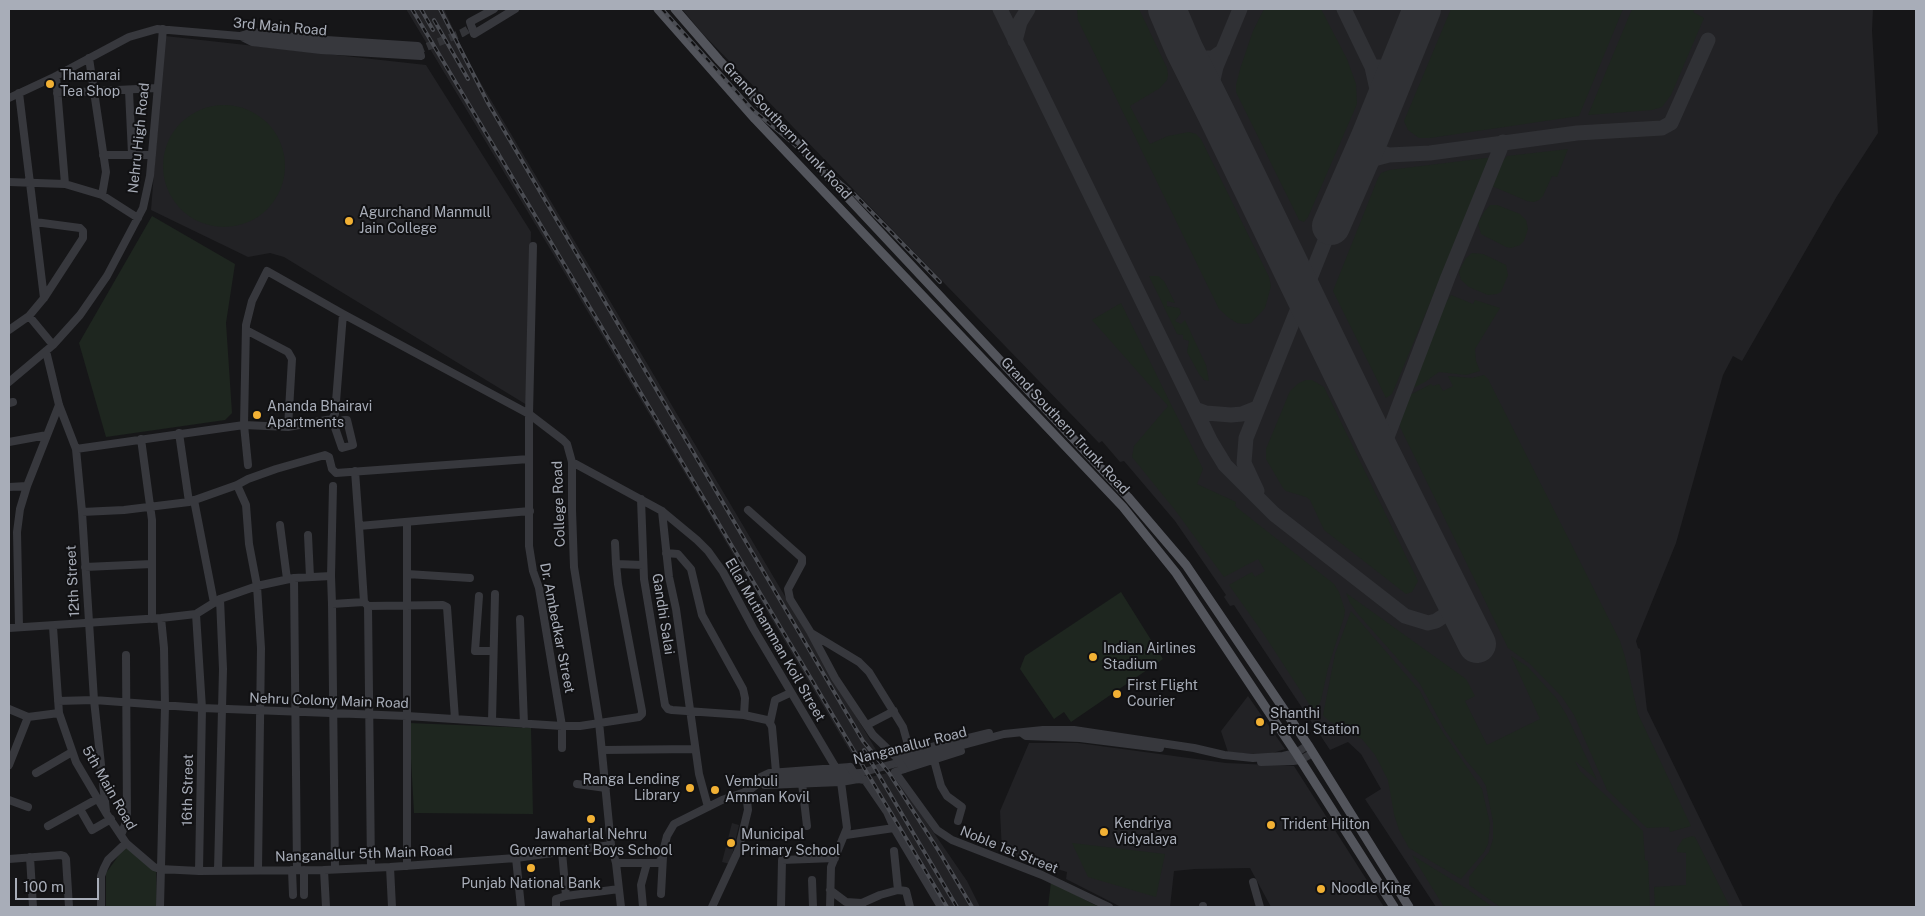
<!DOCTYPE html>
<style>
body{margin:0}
#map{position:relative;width:1925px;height:916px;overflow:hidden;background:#161618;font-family:"Public Sans",sans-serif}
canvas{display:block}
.frame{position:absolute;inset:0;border:10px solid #a8adb8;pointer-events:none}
.scale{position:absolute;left:15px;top:878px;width:84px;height:22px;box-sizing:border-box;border:2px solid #a8adb8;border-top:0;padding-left:6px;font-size:15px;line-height:18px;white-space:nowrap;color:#a8adb8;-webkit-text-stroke:4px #111113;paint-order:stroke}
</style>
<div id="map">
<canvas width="1925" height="916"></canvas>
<div class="frame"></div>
<div class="scale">100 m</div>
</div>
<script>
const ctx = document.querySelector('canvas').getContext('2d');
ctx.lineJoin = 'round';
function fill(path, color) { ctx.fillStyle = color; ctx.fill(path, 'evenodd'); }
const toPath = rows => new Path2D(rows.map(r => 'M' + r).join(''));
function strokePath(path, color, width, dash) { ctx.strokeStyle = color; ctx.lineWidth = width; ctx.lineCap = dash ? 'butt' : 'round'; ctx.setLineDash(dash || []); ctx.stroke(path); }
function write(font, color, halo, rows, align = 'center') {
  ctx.font = font + ' "Public Sans",sans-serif'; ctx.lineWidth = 4; ctx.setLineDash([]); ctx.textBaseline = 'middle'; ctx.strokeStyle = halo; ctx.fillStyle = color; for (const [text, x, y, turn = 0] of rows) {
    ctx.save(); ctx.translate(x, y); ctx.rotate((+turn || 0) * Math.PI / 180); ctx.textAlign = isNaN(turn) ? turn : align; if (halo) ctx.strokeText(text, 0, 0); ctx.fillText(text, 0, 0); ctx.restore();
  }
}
fill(toPath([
 [406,9,444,9,466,57,482,85,882,760,857,763,705,507],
 [682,9,1873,9,1872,31,1878,133,1837,196,1742,361,1733,356,1723,375,1676,543,1636,641,1638,648,1640,649,1647,710,1743,907,1436,907,1365,799,1381,789,1361,754,1348,742,1330,750,1234,605,1230,606,1224,597,1226,595,1175,521,1124,461,1120,462,1102,441,1099,443,702,33],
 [165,36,426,65,531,232,527,405,284,257,270,253,248,257,151,210],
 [1248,696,1285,749,1267,755,1228,752,1221,731],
 [1029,743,1078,743,1226,763,1294,766,1384,907,1271,907,1250,868,1195,869,1174,871,1170,907,1121,907,1066,879,1067,872,1002,852,1000,811],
 [892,772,967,881,980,907,944,907,866,778],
 [732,823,739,825,730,864,722,862]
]), '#222225');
fill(toPath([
 [1077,9,1139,9,1167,68,1168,75,1167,80,1160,88,1130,106,1150,144,1168,136,1189,132,1196,134,1201,139,1269,277,1271,286,1265,308,1251,323,1245,324,1237,323,1229,318,1219,309,1078,20],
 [1264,9,1321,9,1347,59,1356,84,1357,104,1308,217,1304,222,1299,220,1236,92,1236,85,1241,66,1253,31],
 [1451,9,1623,9,1579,116,1430,138,1419,138,1408,130,1404,121],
 [1632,9,1695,9,1693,12,1704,18,1671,95,1662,107,1652,110,1588,115],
 '163 166a61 61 0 1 1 122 0a61 61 0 1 1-122 0Z',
 [1568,149,1557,177,1552,176,1543,196,1539,200,1534,202,1527,201,1492,186,1503,161,1507,156],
 [1486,158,1489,158,1489,161,1395,387,1392,394,1386,398,1333,291,1378,178,1381,173,1389,170],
 [1490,205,1497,205,1520,214,1526,220,1528,229,1524,241,1520,245,1511,248,1506,247,1481,234,1478,223,1484,212],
 [152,216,235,264,226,323,232,413,225,420,106,437,79,343],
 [1472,253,1483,254,1506,265,1508,275,1501,292,1497,294,1488,295,1469,287,1461,280,1459,272,1462,265,1466,258],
 [1149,276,1158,276,1164,281,1175,303,1167,301,1167,306,1179,308,1181,313,1175,321,1181,324,1185,320,1206,365,1209,381,1204,380,1199,374,1187,352,1189,341,1183,339,1183,335,1177,334],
 [1451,295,1473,304,1475,300,1500,308,1475,349,1476,361,1480,371,1466,375,1439,372,1425,382,1409,390,1443,307],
 [1121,303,1203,469,1197,484,1236,502,1235,506,1334,584,1339,592,1345,610,1344,617,1328,668,1321,700,1318,707,1315,709,1311,707,1263,633,1229,585,1252,572,1255,577,1265,571,1258,559,1224,577,1175,510,1132,457,1134,446,1168,406,1092,320],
 [1484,375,1488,379,1620,641,1625,657,1638,714,1691,826,1670,832,1669,827,1647,828,1607,790,1574,715,1562,697,1530,664,1508,648,1400,427,1399,418,1408,396,1431,384,1433,386,1439,384,1443,391,1453,386,1448,376,1472,378],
 [1306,380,1312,380,1324,387,1418,581,1412,592,1406,594,1324,530,1310,500,1306,497,1286,491,1283,488,1266,459,1266,449,1290,391,1299,383],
 [1121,592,1163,659,1071,722,1064,712,1054,719,1020,669,1025,656],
 [1346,593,1466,679,1475,696,1465,701,1487,745,1540,719,1511,656,1528,667,1556,698,1566,714,1597,780,1575,761,1580,771,1643,831,1645,860,1648,861,1650,907,1500,907,1469,885,1469,877,1489,852,1493,839,1493,822,1486,786,1481,778,1465,759,1445,730,1420,684,1358,614,1350,603],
 [1351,611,1420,691,1430,711,1444,734,1482,789,1490,824,1488,844,1484,852,1461,879,1409,848,1399,830,1394,814,1388,780,1375,755,1362,739,1329,721,1323,715,1335,654],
 [409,723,531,728,533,814,414,813],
 [1692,836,1695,837,1730,907,1655,907,1654,887,1686,885,1686,853,1677,852,1677,848,1683,839],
 [1072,843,1165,854,1156,897,1088,877],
 [127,844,156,871,157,907,106,907,106,873],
 [1412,855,1467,889,1493,907,1444,907],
 [1051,882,1099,907,1048,907]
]), '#1e261f');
strokePath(toPath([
 [1000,9,1211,442,1225,465,1274,514,1405,616,1428,623,1436,621,1445,615,1450,607,1453,601,1452,595],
 [1344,9,1372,67,1379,98,1378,117],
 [1015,41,1020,22,1028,9],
 [1184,49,1194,56,1205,58,1213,58,1223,51],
 [1372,67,1389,67,1403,54],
 [1212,106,1212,84,1216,67,1240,9],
 [1369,140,1374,150,1389,155],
 [1353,173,1370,160,1389,155,1430,153,1577,133,1662,128,1671,123,1708,40],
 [1195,409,1206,413,1231,415,1242,414,1257,408],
 [1381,453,1448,277,1503,142],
 [1257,491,1244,463,1246,438,1331,226]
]), '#303135', 15);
strokePath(toPath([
 [1167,9,1184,49,1216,113,1381,453,1477,644],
 [1331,226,1370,137,1422,9]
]), '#303135', 38);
strokePath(toPath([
 [416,51,462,33,475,25]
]), '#333438', 8, [8, 4]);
strokePath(toPath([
 [494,9,470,22,474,34,515,9],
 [253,32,311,39,418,46,421,56,321,50,252,42,240,36,253,32],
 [89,58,106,172,102,195],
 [56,76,65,184],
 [129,91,132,154],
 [19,93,44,298],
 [57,93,157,88],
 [9,98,56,76,129,37,157,29,416,51],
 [103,155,152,155],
 [9,182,65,184,102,195,138,218],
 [533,246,529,414,529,546,533,571,539,588,562,726,562,748],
 [29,316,53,345],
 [9,330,29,316,44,298,83,238,83,231,80,228,35,222],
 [246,330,288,352,292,359,288,427],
 [46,351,59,405,76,449,82,512,94,700,106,811],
 [9,382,53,345,80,315,107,276,143,208,150,176,163,29],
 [9,403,13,402],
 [332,419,342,448,353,445,347,420,344,420,335,424],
 [179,433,189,502],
 [141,439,152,520,152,619],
 [9,442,47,435],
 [76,449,244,425,288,427,332,419,335,414,343,314],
 [572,462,662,511,697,540,708,551,723,572,753,628,836,768],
 [248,465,244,425,246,325,252,301,267,271,343,314,529,414,563,440,567,444,572,462,572,510,574,567,599,722,611,845,616,863,621,907],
 [355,471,359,526,530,511],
 [237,485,246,505,249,544,257,586,261,648,258,870],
 [9,487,27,486],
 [641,499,644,579,665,705,668,709,672,710,744,715,767,720,770,723,772,727,776,772],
 [194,500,214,603],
 [748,510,802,558,802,563,788,589,790,599,811,633,859,662,869,672,903,727,910,752],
 [662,511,669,577,676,609,699,774,708,807],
 [82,512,124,510,189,502,237,485,248,479,276,469,325,455,329,457,332,469,336,473,529,459],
 [407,522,407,866],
 [280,525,287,579],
 [359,526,364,602],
 [308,535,310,577],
 [615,543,616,564],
 [666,553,678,554,691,569,702,615,743,689,745,698,744,715],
 [85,567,152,564],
 [407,574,470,578],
 [331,576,333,486],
 [294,578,297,870],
 [479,596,475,651,492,651],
 [368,606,371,868],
 [196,614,202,708,199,871],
 [520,619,524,724],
 [19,626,17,532,20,509,27,486,59,405],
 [53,627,59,713,76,762,106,813,126,843,154,867,160,869,199,871,324,870,390,867,516,858,611,845],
 [9,628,161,618,196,614,220,599,257,586,294,578,331,576,332,604],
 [811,633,835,678,873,735,897,758],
 [58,701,94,700,202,708,407,716,562,726,580,726,639,717,642,714,642,711,618,584,616,564,643,565],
 [9,709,28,717,59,713],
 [492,721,495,594],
 [770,723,775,700,790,693],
 [867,725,894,711],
 [1022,733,1026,736,1080,738,1160,748],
 [603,750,695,749],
 [961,751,895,772,937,830,952,840,1042,875,1109,907],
 [895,756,989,733],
 [934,760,941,786,947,796,962,807,958,821],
 [1261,762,1293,761,1300,760,1313,753],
 [9,765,28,717],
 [36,773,72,752],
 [802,783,807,826],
 [577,784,606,788],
 [765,785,841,782,858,779,865,780,887,812,894,828,941,907],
 [750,790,748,791,750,782,769,773,850,767],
 [9,800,28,807],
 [80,809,92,830,111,819],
 [48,826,97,799],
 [121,835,127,820,126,655],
 [846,835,894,828],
 [894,851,898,890,906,891,910,907],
 [30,857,33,907],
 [516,858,521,907],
 [9,859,61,855,64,856,66,859,69,907],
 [616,863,658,863,661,860,667,836,674,824,722,800,748,791,760,782,768,779,860,773,1004,734,1043,730,1074,730,1194,748,1224,755,1253,758,1283,756,1296,753,1308,745],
 [390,867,392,907],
 [335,869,332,604,364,602,368,606,443,605,447,607,455,719],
 [218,870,223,669,220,599],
 [292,870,293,895],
 [304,870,304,895],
 [324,870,326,907],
 [812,880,813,907],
 [1253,882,1260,907],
 [830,890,846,902,862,903,862,907],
 [661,894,663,857],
 [566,896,619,889],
 [862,903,880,895,898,890],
 [1203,906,1203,907],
 [101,907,101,876,104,868,108,860,126,843],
 [160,907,165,706,164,648,161,618],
 [556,907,556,899,566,896,562,852],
 [643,907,641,885,647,863],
 [712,907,738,851,748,810,746,791],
 [781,907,782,860,835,858],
 [830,907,831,867,847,828,841,782]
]), '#37383d', 8);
strokePath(toPath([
 [658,9,755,119,1123,507,1176,573,1296,753,1394,907],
 [675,9,719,60,1128,497,1186,565,1308,745,1409,907]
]), '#53555c', 9);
const rail = toPath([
 [412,9,947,907],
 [421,9,433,30],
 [440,9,488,103,863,741,889,773,940,853,972,907],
 [662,9,753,110,854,194,940,282],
 [434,20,468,79],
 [864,750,957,907]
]);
strokePath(rail, '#4a4c52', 4);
strokePath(rail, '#111113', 2, [5.5]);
strokePath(toPath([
 [897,759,904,769],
 [850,767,858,779]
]), '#37383d', 8);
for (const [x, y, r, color] of [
 [50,84,5,"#f2b134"],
 [349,221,5,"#f2b134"],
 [257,415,5,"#f2b134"],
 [1093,657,5,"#f2b134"],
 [1117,694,5,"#f2b134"],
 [1260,722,5,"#f2b134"],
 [690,788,5,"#f2b134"],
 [715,790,5,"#f2b134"],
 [591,819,5,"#f2b134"],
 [1271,825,5,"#f2b134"],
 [1104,832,5,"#f2b134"],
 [731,843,5,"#f2b134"],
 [531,868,5,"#f2b134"],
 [1321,889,5,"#f2b134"]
]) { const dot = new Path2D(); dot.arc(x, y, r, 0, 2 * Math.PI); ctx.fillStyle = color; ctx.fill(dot); strokePath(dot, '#111113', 2); }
write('14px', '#a8adb8', '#111113', [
 ["3rd Main Road",280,27,5],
 ["Grand Southern Trunk Road",787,131,47],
 ["Nehru High Road",139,138,-84],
 ["Grand Southern Trunk Road",1065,426,47],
 ["College Road",559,504,-92],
 ["12th Street",73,581,-93],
 ["Gandhi Salai",663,614,81],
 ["Dr. Ambedkar Street",557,628,79],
 ["Ellai Muthamman Koil Street",775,640,60],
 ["Nehru Colony Main Road",329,701,2],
 ["Nanganallur Road",910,746,-14],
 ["5th Main Road",109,788,60],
 ["16th Street",188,790,-89],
 ["Noble 1st Street",1009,850,22],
 ["Nanganallur 5th Main Road",364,854,-2]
]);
write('14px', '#a8adb8', '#111113', [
 ["Thamarai",60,76],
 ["Tea Shop",60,92],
 ["Agurchand Manmull",359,213],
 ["Jain College",359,229],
 ["Ananda Bhairavi",267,407],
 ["Apartments",267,423],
 ["Indian Airlines",1103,649],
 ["Stadium",1103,665],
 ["First Flight",1127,686],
 ["Courier",1127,702],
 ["Shanthi",1270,714],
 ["Petrol Station",1270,730],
 ["Ranga Lending",680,780,"right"],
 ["Library",680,796,"right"],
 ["Vembuli",725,782],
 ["Amman Kovil",725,798],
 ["Kendriya",1114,824],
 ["Vidyalaya",1114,840],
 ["Trident Hilton",1281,825],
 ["Jawaharlal Nehru",591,835,"center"],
 ["Government Boys School",591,851,"center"],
 ["Municipal",741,835],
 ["Primary School",741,851],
 ["Punjab National Bank",531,884,"center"],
 ["Noodle King",1331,889]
], 'left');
</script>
